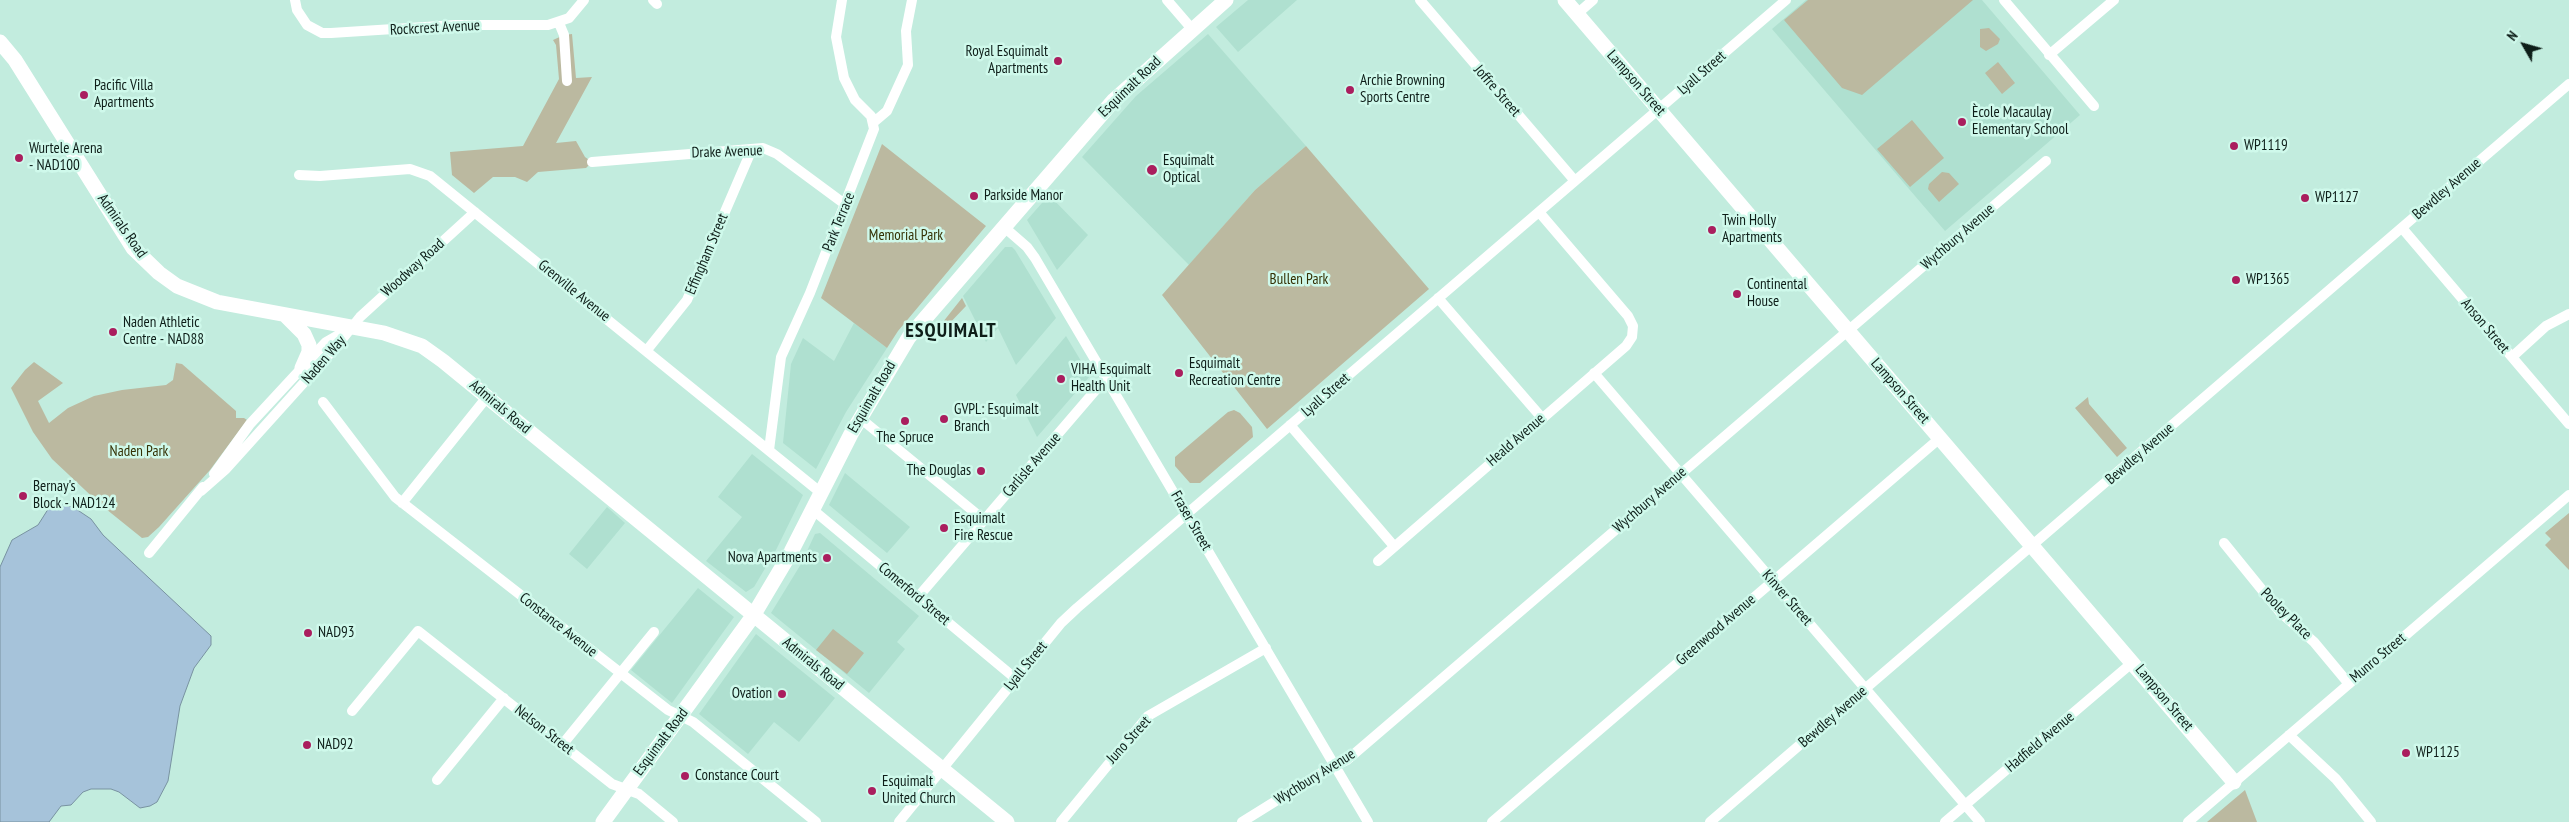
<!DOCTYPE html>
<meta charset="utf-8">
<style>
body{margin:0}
#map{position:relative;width:2569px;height:822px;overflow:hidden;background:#c2ecde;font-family:"PT Sans Narrow",sans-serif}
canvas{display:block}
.north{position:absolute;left:2499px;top:20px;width:50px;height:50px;-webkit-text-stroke:4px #cff9eb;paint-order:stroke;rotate:308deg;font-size:14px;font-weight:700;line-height:20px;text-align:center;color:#0e1e19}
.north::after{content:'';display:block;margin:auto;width:18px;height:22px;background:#0e1e19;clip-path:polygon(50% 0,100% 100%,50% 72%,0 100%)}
</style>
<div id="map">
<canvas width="2569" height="822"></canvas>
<div class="north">N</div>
</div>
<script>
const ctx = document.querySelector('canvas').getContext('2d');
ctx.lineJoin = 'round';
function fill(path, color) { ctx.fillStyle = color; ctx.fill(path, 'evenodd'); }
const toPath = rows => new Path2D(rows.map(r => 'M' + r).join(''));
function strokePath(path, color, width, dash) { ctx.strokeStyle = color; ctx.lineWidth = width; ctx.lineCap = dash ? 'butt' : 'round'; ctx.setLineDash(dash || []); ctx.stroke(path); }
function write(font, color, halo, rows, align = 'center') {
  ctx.font = font + ' "PT Sans Narrow",sans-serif'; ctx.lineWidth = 5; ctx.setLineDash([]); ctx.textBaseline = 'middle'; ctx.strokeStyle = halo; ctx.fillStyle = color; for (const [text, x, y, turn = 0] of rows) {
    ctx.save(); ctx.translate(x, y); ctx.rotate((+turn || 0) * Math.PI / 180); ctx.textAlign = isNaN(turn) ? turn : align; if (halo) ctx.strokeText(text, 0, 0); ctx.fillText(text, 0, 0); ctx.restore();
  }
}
fill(toPath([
 [1248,0,1297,0,1238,52,1216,27],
 [1806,0,1982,0,2080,115,1945,231,1772,29],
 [1208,34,1306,146,1255,190,1189,265,1082,157,1136,96],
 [1049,195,1088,235,1057,270,1027,220],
 [1005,247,1012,247,1015,250,1056,318,1016,365,998,328,986,342,963,296],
 [854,323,887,348,846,412,816,469,783,443,791,364,803,338,834,361],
 [1066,336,1090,376,1037,437,1016,395],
 [752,454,803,495,776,550,754,587,746,592,706,561,742,517,718,497],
 [845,473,910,527,887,553,829,505],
 [607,507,625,523,587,569,569,554],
 [820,533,919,616,897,642,905,649,869,693,771,613,801,564,815,534],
 [698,588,734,617,672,703,631,670],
 [756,634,835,698,799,742,774,722,748,754,699,714]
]), '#afe0d0');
fill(toPath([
 [1808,0,1973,0,1862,95,1842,88,1784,20],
 [1989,28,2000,39,1998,44,1986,51,1980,47,1980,29],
 [572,34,576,78,592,77,556,143,576,141,585,157,592,162,586,168,538,172,527,182,515,177,493,177,474,193,452,175,450,152,523,146,559,79,556,45,553,40,564,35],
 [1998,62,2015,83,2002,94,1985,73],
 [1912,120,1944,158,1910,187,1877,149],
 [882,144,986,226,898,331,887,348,821,298],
 [1306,146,1429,289,1267,429,1162,295,1255,190],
 [1942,172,1949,173,1959,184,1939,202,1928,189,1929,184],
 [962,298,966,306,946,327,942,333,943,337,938,333,941,329,939,327],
 [34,362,63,383,38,401,49,423,68,408,94,396,122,390,166,385,173,380,176,363,182,364,236,411,236,418,244,418,247,420,210,470,159,527,148,537,142,538,101,505,52,459,33,432,11,388,25,370],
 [2088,397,2089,404,2127,448,2117,457,2075,408],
 [1234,410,1240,413,1252,427,1253,437,1200,483,1190,483,1175,466,1175,457,1228,412],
 [2569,513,2569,570,2545,545,2551,539,2545,533],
 [833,629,864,653,847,674,816,650],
 [2245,790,2257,822,2207,822]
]), '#bbb9a0');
const water = toPath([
 [52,503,73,507,91,519,103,535,211,636,211,645,194,668,180,706,168,781,157,802,150,806,140,808,119,792,111,789,91,789,83,792,71,805,61,806,49,822,0,822,0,567,12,540,38,525,52,503]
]);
fill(water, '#a6c3da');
strokePath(water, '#7892a0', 1);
strokePath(toPath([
 [295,0,297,10,307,25,322,33,331,33,456,25,548,25,569,18,584,0],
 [653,0,657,4],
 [1167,0,1192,29],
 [1420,0,1575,181],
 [2004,0,2094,106],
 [1577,14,1593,0],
 [559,23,564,35,567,81],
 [2049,55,2114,0],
 [874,122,887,111,908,65,906,31,912,0],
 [592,162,763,148,777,154,846,205],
 [299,175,320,176,410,169,430,176,820,492],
 [1004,227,1027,247,1035,258,1368,822],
 [2402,228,2569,424],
 [1438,298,1542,418],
 [647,350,687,300,752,149],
 [2512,357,2546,326,2569,314],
 [1594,373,1980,822],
 [323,402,395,497,668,710,693,722,816,822],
 [860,418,984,520],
 [1290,425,1393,545],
 [769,450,781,357,810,293,874,129,871,116,855,100,844,78,836,37,842,0],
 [214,474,250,424,287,384,326,342,347,330],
 [201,491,226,469,336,347,360,317,475,212],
 [402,503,487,397],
 [812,509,1016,679],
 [2224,543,2280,612,2314,642,2349,684],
 [149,553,203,487],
 [1378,561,1626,346,1632,337,1633,326,1628,316,1539,212],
 [918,597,1106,378],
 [352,711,418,631,612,784,639,794,673,822],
 [2289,735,2336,779,2371,822],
 [562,745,654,632],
 [437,780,504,698],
 [899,822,1061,623,1077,608,1786,0],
 [1061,822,1148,716,1266,648],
 [1242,822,1324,771,1347,760,2046,161],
 [1492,822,1940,438],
 [1710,822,2569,84],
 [1945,822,2133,662],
 [2188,822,2569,495]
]), '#fff', 10);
strokePath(toPath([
 [1565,0,2234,782],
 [0,42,15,60,133,248,159,273,177,286,217,302,384,333,422,346,443,361,1007,822],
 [286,316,304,334,309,345,309,352,302,368],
 [603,822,753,616,791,552,851,434,909,337,1114,100,1226,0]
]), '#fff', 15);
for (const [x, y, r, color] of [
 [1058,61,5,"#aa1e5e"],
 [1350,90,5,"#aa1e5e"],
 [84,95,5,"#aa1e5e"],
 [1962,122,5,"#aa1e5e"],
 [2234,146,5,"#aa1e5e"],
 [19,158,5,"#aa1e5e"],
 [1152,170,6,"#aa1e5e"],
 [974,196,5,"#aa1e5e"],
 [2305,198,5,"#aa1e5e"],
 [1712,230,5,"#aa1e5e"],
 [2236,280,5,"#aa1e5e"],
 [1737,294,5,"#aa1e5e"],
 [113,332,5,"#aa1e5e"],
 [1179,373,5,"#aa1e5e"],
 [1061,379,5,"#aa1e5e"],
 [944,419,5,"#aa1e5e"],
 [905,421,5,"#aa1e5e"],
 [981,471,5,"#aa1e5e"],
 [23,496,5,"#aa1e5e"],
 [944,528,5,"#aa1e5e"],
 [827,558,5,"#aa1e5e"],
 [308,633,5,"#aa1e5e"],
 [782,694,5,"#aa1e5e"],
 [307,745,5,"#aa1e5e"],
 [2406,753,5,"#aa1e5e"],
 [685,776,5,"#aa1e5e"],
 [872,791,5,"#aa1e5e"]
]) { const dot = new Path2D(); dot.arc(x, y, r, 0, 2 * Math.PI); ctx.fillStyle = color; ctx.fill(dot); strokePath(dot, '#cff9eb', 2); }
write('15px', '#0e1e19', '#cff9eb', [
 ["Rockcrest Avenue",435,28,-3],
 ["Lyall Street",1702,73,-41],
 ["Lampson Street",1636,83,49],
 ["Esquimalt Road",1130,87,-44],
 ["Joffre Street",1497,91,49],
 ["Drake Avenue",727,152,-2],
 ["Bewdley Avenue",2447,189,-41],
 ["Park Terrace",839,222,-68],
 ["Admirals Road",122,226,55],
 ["Wychbury Avenue",1958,237,-41],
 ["Effingham Street",707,254,-67],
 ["Woodway Road",413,268,-42],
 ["Grenville Avenue",574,291,39],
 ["Anson Street",2485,326,50],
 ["Naden Way",324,360,-49],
 ["Lampson Street",1900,391,49],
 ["Lyall Street",1326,395,-41],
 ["Esquimalt Road",872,397,-60],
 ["Admirals Road",500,407,40],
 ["Heald Avenue",1516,440,-41],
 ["Bewdley Avenue",2140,454,-41],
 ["Carlisle Avenue",1032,465,-49],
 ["Wychbury Avenue",1650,500,-41],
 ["Fraser Street",1191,521,60],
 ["Comerford Street",914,594,40],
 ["Kinver Street",1787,598,49],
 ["Pooley Place",2286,614,45],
 ["Constance Avenue",558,625,38],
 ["Greenwood Avenue",1716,630,-41],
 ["Munro Street",2378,658,-40],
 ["Admirals Road",813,664,39],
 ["Lyall Street",1026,666,-51],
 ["Lampson Street",2164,698,50],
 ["Bewdley Avenue",1833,717,-41],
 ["Nelson Street",544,730,38],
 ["Juno Street",1129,740,-48],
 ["Esquimalt Road",661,742,-53],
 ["Hadfield Avenue",2040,742,-40],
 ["Wychbury Avenue",1315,777,-32]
]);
write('15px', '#0e1e19', '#cff9eb', [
 ["Royal Esquimalt",1048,52,"right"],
 ["Apartments",1048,69,"right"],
 ["Archie Browning",1360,81],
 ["Sports Centre",1360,98],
 ["Pacific Villa",94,86],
 ["Apartments",94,103],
 ["Ècole Macaulay",1972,113],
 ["Elementary School",1972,130],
 ["WP1119",2244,146],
 ["Wurtele Arena",29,149],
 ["- NAD100",29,166],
 ["Esquimalt",1163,161],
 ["Optical",1163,178],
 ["Parkside Manor",984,196],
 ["WP1127",2315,198],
 ["Twin Holly",1722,221],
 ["Apartments",1722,238],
 ["WP1365",2246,280],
 ["Continental",1747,285],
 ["House",1747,302],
 ["Naden Athletic",123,323],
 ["Centre - NAD88",123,340],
 ["Esquimalt",1189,364],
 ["Recreation Centre",1189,381],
 ["VIHA Esquimalt",1071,370],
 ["Health Unit",1071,387],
 ["GVPL: Esquimalt",954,410],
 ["Branch",954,427],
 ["The Spruce",905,438,"center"],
 ["The Douglas",971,471,"right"],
 ["Bernay's",33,487],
 ["Block - NAD124",33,504],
 ["Esquimalt",954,519],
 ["Fire Rescue",954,536],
 ["Nova Apartments",817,558,"right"],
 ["NAD93",318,633],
 ["Ovation",772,694,"right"],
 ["NAD92",317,745],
 ["WP1125",2416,753],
 ["Constance Court",695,776],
 ["Esquimalt",882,782],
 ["United Church",882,799]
], 'left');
write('15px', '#353105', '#cff9eb', [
 ["Memorial Park",906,236],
 ["Bullen Park",1299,280],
 ["Naden Park",139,452]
]);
ctx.letterSpacing = '1px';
write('bold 20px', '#0e1e19', '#cff9eb', [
 ["ESQUIMALT",951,331]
]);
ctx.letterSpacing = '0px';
</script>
